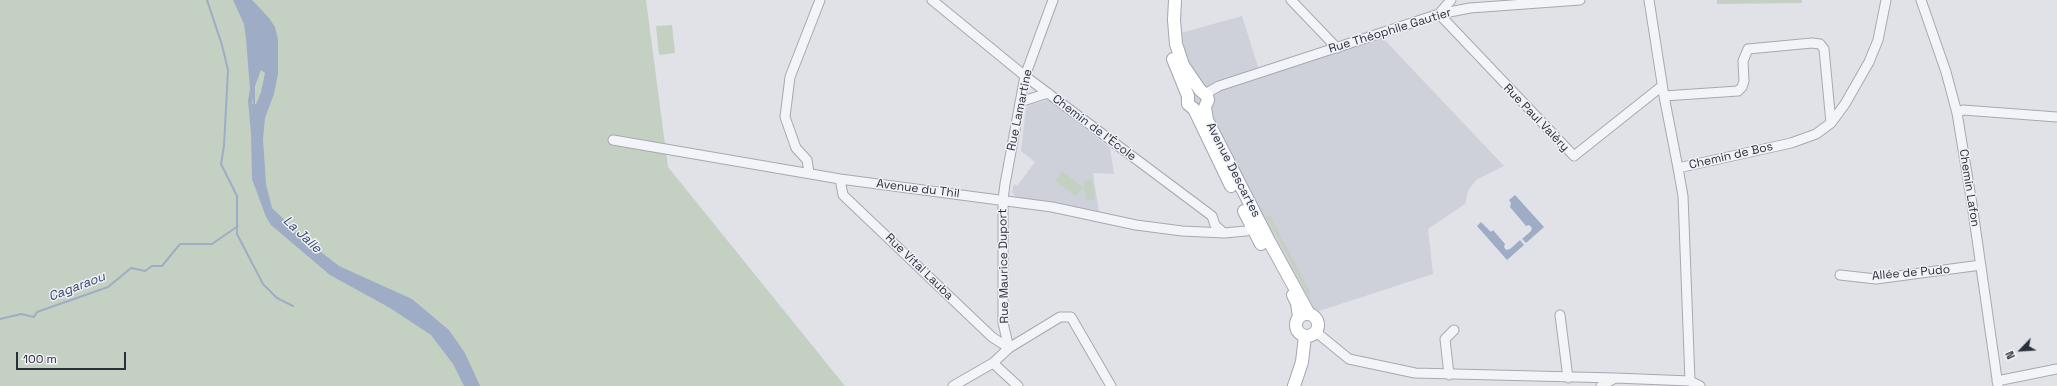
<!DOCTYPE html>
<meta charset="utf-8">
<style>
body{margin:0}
#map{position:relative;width:2057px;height:386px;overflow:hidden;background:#e0e2e8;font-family:"Space Grotesk",sans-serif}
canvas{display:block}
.north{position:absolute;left:2001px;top:330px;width:40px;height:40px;-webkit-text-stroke:3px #f0f1f6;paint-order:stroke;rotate:245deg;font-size:11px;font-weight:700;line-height:16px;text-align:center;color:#2a2f3e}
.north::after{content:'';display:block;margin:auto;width:14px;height:18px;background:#2a2f3e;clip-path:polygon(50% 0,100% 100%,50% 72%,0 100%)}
.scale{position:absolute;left:16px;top:352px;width:110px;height:18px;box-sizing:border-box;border:2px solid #2a2f3e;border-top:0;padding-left:5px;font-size:12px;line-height:14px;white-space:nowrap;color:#2a2f3e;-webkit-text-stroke:3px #f0f1f6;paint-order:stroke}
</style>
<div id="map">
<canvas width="2057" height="386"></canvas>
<div class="north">N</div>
<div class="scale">100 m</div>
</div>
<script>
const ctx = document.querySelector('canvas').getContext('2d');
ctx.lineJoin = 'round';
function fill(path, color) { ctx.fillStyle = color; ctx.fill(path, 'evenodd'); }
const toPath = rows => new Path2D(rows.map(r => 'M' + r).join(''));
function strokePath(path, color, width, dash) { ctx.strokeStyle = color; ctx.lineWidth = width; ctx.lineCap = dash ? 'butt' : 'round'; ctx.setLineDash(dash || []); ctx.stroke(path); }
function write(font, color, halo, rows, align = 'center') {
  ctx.font = font + ' "Space Grotesk",sans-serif'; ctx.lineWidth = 3; ctx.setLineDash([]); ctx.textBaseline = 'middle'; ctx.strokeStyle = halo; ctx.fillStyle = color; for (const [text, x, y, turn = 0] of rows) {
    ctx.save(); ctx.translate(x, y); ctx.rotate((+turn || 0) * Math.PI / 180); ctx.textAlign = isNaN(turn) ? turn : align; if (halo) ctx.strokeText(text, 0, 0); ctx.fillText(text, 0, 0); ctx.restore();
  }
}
fill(toPath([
 [1242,16,1260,73,1380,35,1504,166,1476,180,1468,191,1465,204,1428,229,1433,274,1319,311,1310,307,1209,137,1184,81,1181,33],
 [1048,100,1110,148,1114,174,1093,173,1099,213,1016,197,1012,192,1014,184,1017,186,1035,162,1021,151,1026,108,1030,105]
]), '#cfd1da');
fill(toPath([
 [0,0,646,0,668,167,845,386,0,386],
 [1717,0,1802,0,1802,3,1717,4],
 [672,25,675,53,659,55,656,26],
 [1062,171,1083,187,1076,197,1055,181],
 [1092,180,1095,200,1086,201,1083,181],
 [1270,215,1309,290,1310,299,1266,216]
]), '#c4d1c2');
fill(toPath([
 [233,0,252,0,256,4,269,18,275,27,278,39,278,74,274,94,265,118,263,139,266,184,272,208,307,241,339,266,412,299,449,330,465,353,480,386,464,386,453,364,431,335,390,308,330,275,271,225,266,217,252,179,251,133,248,101,250,89,246,39,244,24],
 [261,70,265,73,261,92,256,104,252,104,254,89],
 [1515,195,1544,227,1526,243,1522,239,1531,231,1532,228,1529,225,1526,226,1510,207,1511,203,1509,200],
 [1481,222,1491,232,1493,230,1505,244,1504,247,1506,250,1510,249,1520,240,1524,245,1507,260,1477,226]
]), '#9facc5');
strokePath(toPath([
 [207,0,222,45,228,70,224,146,221,164,237,196,237,234,263,284,277,298,293,306],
 [254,87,254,106],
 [0,319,21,314,34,317,37,312,108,287,131,268,145,271,152,266,162,266,180,244,212,244,238,226]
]), '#9facc5', 2);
const minor = toPath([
 [932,0,1025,76,1212,216,1215,225,1224,233,1246,231,1257,225],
 [1053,0,1025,76,1005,184,1003,200,1003,323,1009,348,1060,317,1071,317,1111,386],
 [1291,0,1337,48],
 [1451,0,1439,14,1574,156,1662,86],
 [1649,0,1664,96,1678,168],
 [1921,0,1946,72,1957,113,1972,204,1998,386],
 [1205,94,1219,86,1439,14,1470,8,1580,0],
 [1664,96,1738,91,1742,87,1744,81,1743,61,1748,49,1812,43,1820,44,1824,49,1831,123],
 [1020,102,1048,93],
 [1957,113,1963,110,2057,117],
 [613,140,840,179,1052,207,1136,225,1182,231,1224,233],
 [809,172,807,160,796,148,785,117,790,77,820,0],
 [840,179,843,195,992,337,1009,348,993,363,1018,386],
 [1840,275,1876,279,1981,265],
 [1560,315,1568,378],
 [1316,332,1349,359,1415,373,1615,378],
 [1449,375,1445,339,1454,330],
 [1690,381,1683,196,1678,168,1791,143,1816,134,1831,123,1845,104,1869,62,1878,40,1886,0],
 [1997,381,2057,369],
 [953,386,993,363],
 [1601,386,1615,378,1690,381,1700,386]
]);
const major = toPath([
 [1175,0,1174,20,1176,44,1183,65,1200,90,1207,96,1208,100,1205,107,1207,120,1269,241,1309,314],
 [1173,59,1188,96,1188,104,1194,109,1231,186],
 [1244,211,1261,244],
 [1293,295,1297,303,1299,317],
 '1296 325a11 11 0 1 1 22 0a11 11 0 1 1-22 0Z',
 [1294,386,1302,362,1305,336]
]);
strokePath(minor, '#a6a9b2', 11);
strokePath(major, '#a1a6b3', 14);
strokePath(minor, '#f3f4f7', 9);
strokePath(major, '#fff', 12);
write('12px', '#2a2f3e', '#f0f1f6', [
 ["Rue Théophile Gautier",1390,31,-17],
 ["Rue Lamartine",1020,110,-78],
 ["Rue Paul Valéry",1536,118,46],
 ["Chemin de l'École",1094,128,37],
 ["Chemin de Bos",1731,156,-13],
 ["Avenue Descartes",1233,170,63],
 ["Chemin Lafon",1969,188,81],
 ["Avenue du Thil",918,189,7],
 ["Rue Maurice Duport",1004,266,-91],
 ["Rue Vital Lauba",919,267,44],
 ["Allée de Pudo",1911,273,-5]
]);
write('italic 13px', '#38496e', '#f0f1f6', [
 ["La Jalle",302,235,43],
 ["Cagaraou",77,287,-21]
]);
</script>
